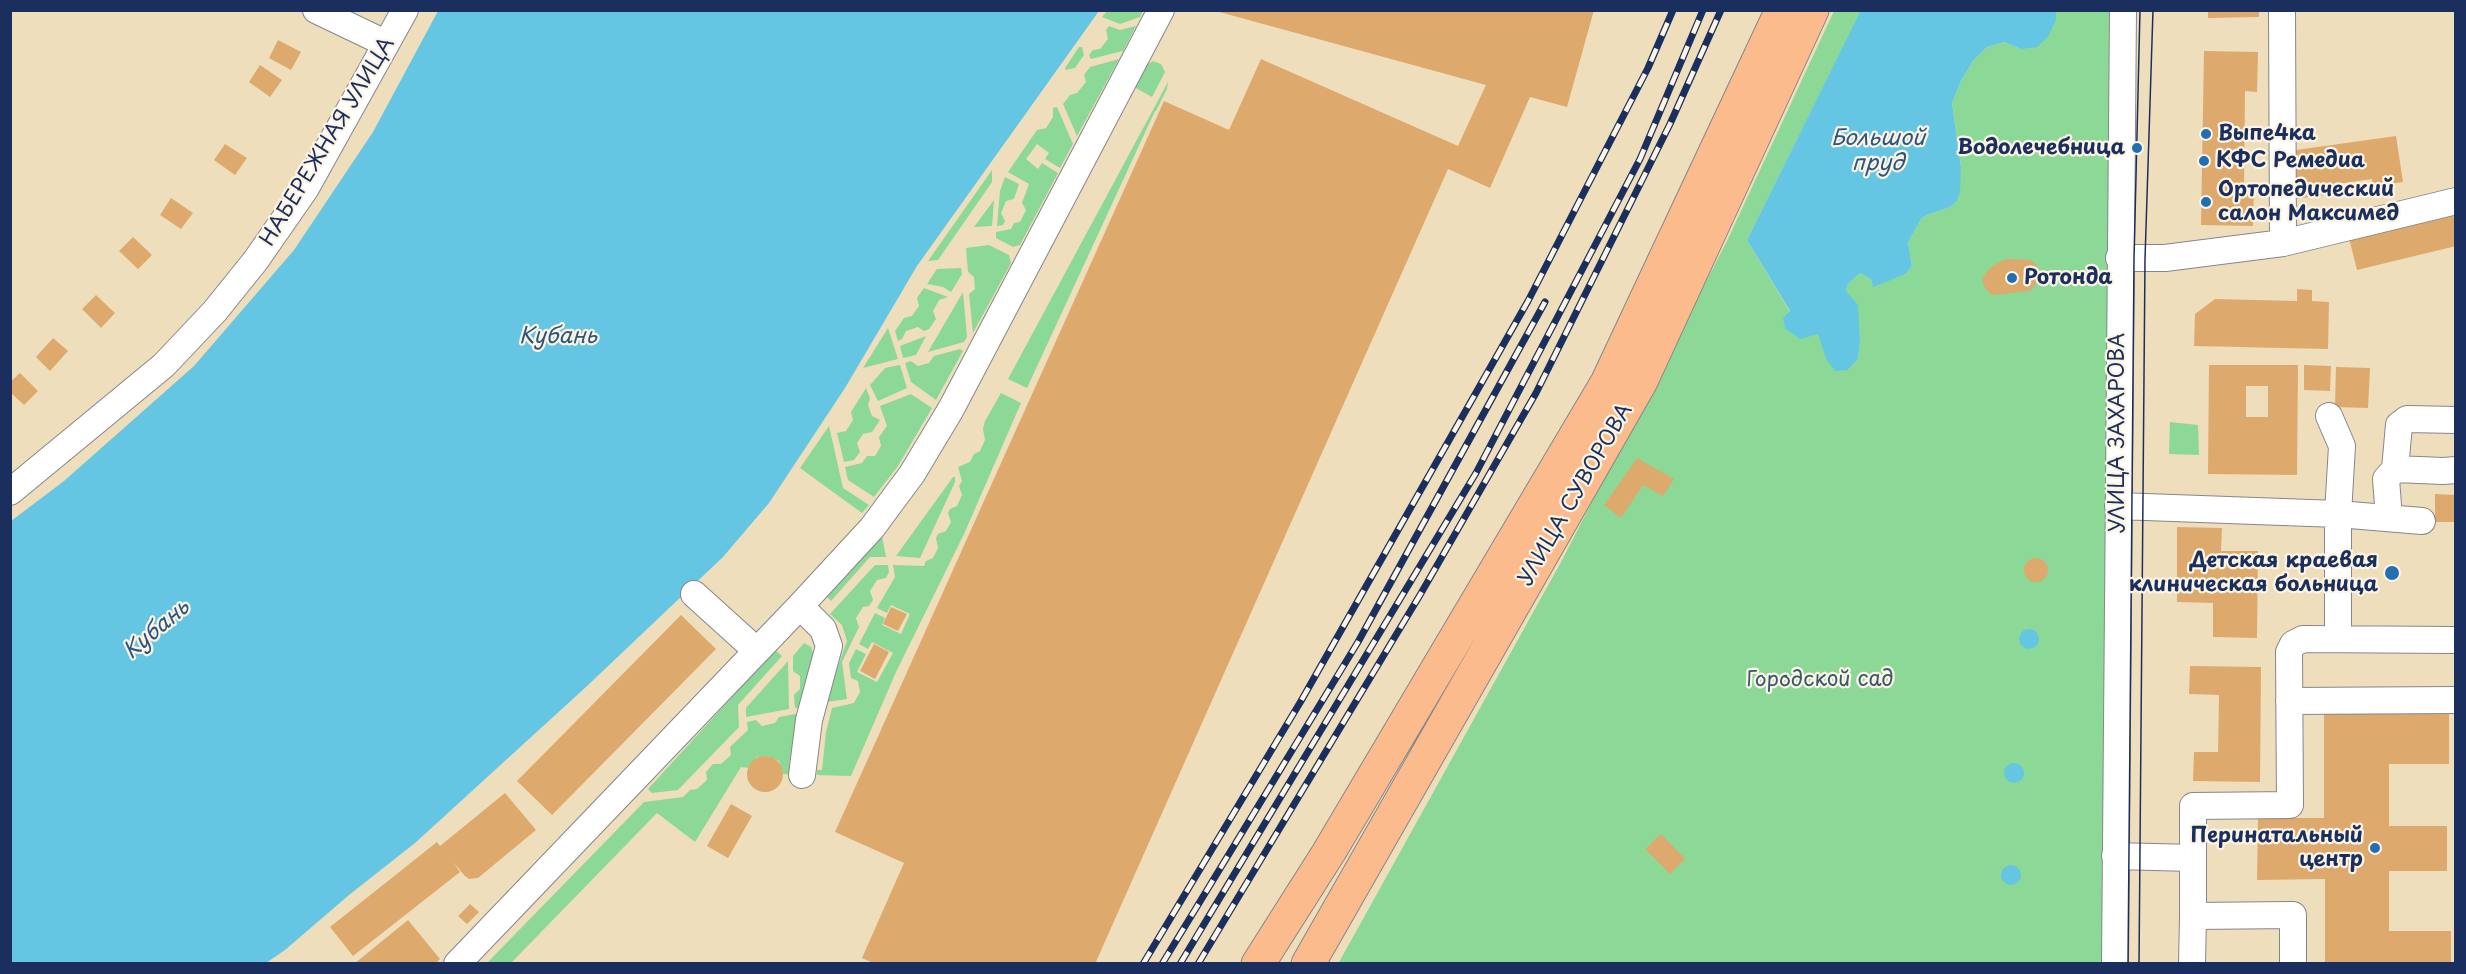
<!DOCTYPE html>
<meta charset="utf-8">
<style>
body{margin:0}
#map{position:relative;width:2466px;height:974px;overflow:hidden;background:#efdebc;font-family:"Playpen Sans",sans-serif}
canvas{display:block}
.frame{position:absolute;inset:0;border:12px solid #1b2f5e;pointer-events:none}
</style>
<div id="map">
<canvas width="2466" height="974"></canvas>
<div class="frame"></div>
</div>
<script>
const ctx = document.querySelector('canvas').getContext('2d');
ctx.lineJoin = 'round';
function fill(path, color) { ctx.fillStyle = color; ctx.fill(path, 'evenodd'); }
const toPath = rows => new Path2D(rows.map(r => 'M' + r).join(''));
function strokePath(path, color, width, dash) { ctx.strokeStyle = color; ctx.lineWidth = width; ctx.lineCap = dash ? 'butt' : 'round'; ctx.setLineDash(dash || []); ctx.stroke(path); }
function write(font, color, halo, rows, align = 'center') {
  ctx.font = font + ' "Playpen Sans",sans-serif'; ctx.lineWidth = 4.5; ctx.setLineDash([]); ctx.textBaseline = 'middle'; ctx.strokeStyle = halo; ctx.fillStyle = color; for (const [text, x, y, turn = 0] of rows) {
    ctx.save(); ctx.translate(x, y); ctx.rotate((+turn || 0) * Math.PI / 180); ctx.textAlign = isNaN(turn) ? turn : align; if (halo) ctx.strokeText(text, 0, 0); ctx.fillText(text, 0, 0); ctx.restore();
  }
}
fill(toPath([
 [1107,11,1107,10,1143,11,1140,17,1120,24,1102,17],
 [1834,11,1861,11,1747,240,1790,312,1819,334,1826,359,1848,370,1858,359,1860,341,1846,291,1848,284,1860,273,1871,279,1873,286,1906,274,1912,266,1908,243,1921,219,1927,215,1950,207,1957,201,1961,167,1952,103,1961,81,1973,61,1987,47,2004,42,2021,49,2056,20,2056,11,2110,11,2103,963,1338,964,1561,562,1727,241],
 [1109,26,1120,30,1136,26,1123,51,1091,59,1089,55,1093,50,1100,49,1108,39,1106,30],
 [1079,47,1082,47,1084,55,1075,68,1066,70,1065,68],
 [1119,59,1077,136,1063,104,1070,95,1077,93,1086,82,1084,75,1090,67],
 [1153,61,1161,64,1165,72,1152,97,1134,87,1145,66],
 [1168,82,1167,89,1156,111,1155,111,1027,388,1008,379],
 [1057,107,1073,144,1060,168,1045,159,1049,153,1037,144,1026,159,1038,169,1042,163,1058,173,1020,245,1013,247,996,238,996,232,1011,229,1014,223,1020,222,1026,210,1022,203,1029,184,1008,172,1037,130,1046,128,1053,117,1053,108],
 [992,170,992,182,938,260,928,261],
 [1005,177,1019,184,1014,199,1006,201,1001,213,1005,221,1003,225,997,226,1000,191],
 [994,200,992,226,974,227],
 [989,245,1009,255,1011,263,973,333,969,294,975,289,974,277,968,272,966,248],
 [961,268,962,274,951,292,943,287,927,284,937,269],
 [924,288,948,297,939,300,933,311,936,319,929,329,924,331,918,327,906,331,902,339,898,341,895,331,904,318,912,316,919,306,917,298],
 [963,292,967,337,964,342,928,352],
 [888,328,898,359,863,368],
 [926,336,916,355,903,358,900,346],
 [960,349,963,351,936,400,911,382,905,363,911,361,918,366,929,363,934,356],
 [900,365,907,388,878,401,870,385,885,368],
 [866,388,870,398,868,405,872,416,880,420,872,432,863,434,857,443,860,452,854,460,844,462,837,433,846,431,853,420,851,412],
 [1001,393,1021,403,964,534,896,672,851,776,817,775,817,770,822,770,826,732,832,708,854,703,860,692,858,681,851,678,849,663,856,649,866,654,857,672,877,682,893,653,872,642,868,649,859,644,875,613,885,618,882,625,901,634,910,614,891,605,887,613,877,608,895,577,893,565,924,566,926,561,933,558,938,548,936,538,938,534,946,531,951,522,948,513,950,509,957,506,962,495,959,486,962,481,958,467,970,462,974,454,980,451,985,440,983,429,985,421],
 [911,394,932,408,898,466,874,497,848,480,845,467,862,463,867,456,875,456,881,446,879,437,887,426,880,406],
 [2170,422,2198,425,2199,455,2169,454],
 [829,426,843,488,869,505,862,513,800,468],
 [953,477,955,477,955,482,920,558,896,556],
 [882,536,886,557,870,557,831,601,825,595],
 [875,565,888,565,889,572,886,578,877,580,870,591,873,600,869,606,863,607,856,618,859,627,842,662,847,699,827,702,831,685,847,641,842,625,830,614],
 [804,643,811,647,814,656,801,707,795,708,794,695,800,689,800,676,793,671,793,656],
 [775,650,782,656,738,705,739,727,678,790,652,793,648,789],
 [788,661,789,709,746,717,746,708],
 [801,713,789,763,795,775,783,774,779,761,768,756,757,757,748,768,741,767,695,842,657,813,511,963,486,964,644,802,683,797,690,790,697,789,707,780,706,772,713,764,721,764,731,755,730,747,748,730,747,722,756,720,762,726,775,723,779,717]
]), '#8cd896');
fill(toPath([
 [1861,10,2056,11,2056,20,2048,37,2037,47,2021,49,2004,42,1987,47,1973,61,1961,81,1952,103,1961,167,1960,191,1957,201,1950,207,1927,215,1921,219,1908,243,1912,266,1906,274,1873,287,1871,279,1860,273,1848,284,1846,291,1858,305,1860,341,1858,359,1848,370,1835,371,1826,359,1818,334,1800,339,1785,328,1783,318,1790,311,1747,240],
 [438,11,1099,11,917,266,845,388,769,503,723,557,586,687,415,843,349,895,285,950,266,963,11,964,11,521,64,481,194,366,294,250,373,132],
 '2019 639a10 10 0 1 1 20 0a10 10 0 1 1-20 0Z',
 '2004 773a10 10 0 1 1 20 0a10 10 0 1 1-20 0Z',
 '2001 875a10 10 0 1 1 20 0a10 10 0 1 1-20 0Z'
]), '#65c6e3');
fill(toPath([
 [1212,10,1594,10,1567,107,1530,97,1490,188,1448,169,1095,964,875,964,862,958,904,863,835,832,1164,101,1229,130,1261,59,1458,146,1486,85],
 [2208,10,2259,10,2259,17,2208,18],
 [278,40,301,52,291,70,269,58],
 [2204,51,2258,52,2257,92,2245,91,2244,189,2254,189,2253,226,2201,225],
 [260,65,282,80,270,97,249,82],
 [2396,136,2403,182,2373,187,2372,179,2330,185,2332,194,2295,199,2289,151],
 [225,144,247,158,235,175,214,160],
 [171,198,193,213,181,229,160,215],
 [2456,212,2456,246,2357,270,2349,238],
 [133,237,152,255,138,269,119,251],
 [2006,259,2031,260,2037,266,2042,276,2030,291,1992,295,1985,288,1982,280,1987,271,1994,265],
 [2297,289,2312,290,2312,301,2329,302,2328,349,2194,346,2195,314,2215,299,2297,301],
 [96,295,115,313,101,328,82,309],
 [53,338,68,351,50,371,36,357],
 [2209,365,2298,365,2297,475,2208,474],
 [2246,386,2268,386,2268,417,2246,417],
 [2304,365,2331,366,2330,391,2304,390],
 [2336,367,2370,368,2368,408,2335,407],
 [20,373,38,391,24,405,10,392,10,382],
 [1637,458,1674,479,1663,496,1643,485,1621,518,1604,505],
 [2435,494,2456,495,2456,522,2435,522],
 [2177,527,2222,528,2221,551,2258,551,2257,638,2213,637,2213,603,2177,602],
 '2024 570a12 12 0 1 1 24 0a12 12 0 1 1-24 0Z',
 [891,607,907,614,898,631,883,624],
 [681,615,716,649,552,815,517,781],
 [874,644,889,652,875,679,860,671],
 [2190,666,2261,667,2260,782,2193,781,2194,752,2218,752,2219,695,2189,694],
 [2324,710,2449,710,2449,764,2389,764,2389,826,2447,826,2447,871,2389,871,2389,931,2451,931,2451,964,2325,964,2325,879,2257,880,2258,818,2324,818],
 '747 774a18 18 0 1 1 36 0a18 18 0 1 1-36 0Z',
 [505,793,536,830,478,878,469,879,465,876,453,862,460,872,353,956,330,927,437,842,440,846],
 [731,804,752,816,728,858,707,846],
 [1661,834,1685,859,1670,874,1645,849],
 [470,904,479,912,467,924,458,916],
 [408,920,440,959,435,964,354,964]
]), '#dda96d');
const minor = toPath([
 [316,10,385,43],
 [2282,10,2283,243],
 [2119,258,2165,258,2283,243,2456,201],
 [2329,416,2342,446,2338,514,2338,639],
 [2395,469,2443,471,2456,470],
 [10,492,164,365,215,311,256,260,306,188,405,10],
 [2118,506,2338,514,2422,521],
 [2389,518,2386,479,2395,469,2399,425,2407,419,2456,420],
 [694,594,757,651],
 [800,606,823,629,829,646,809,720,802,775],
 [2289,701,2456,700],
 [2115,856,2193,858],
 [457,964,800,606,872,528,912,474,951,409,1161,10],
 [2115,964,2123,10],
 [2192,964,2193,916],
 [2293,964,2293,915,2193,916,2193,806,2290,805,2289,652,2293,644,2303,639,2456,640]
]);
const major = toPath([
 [1258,964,1329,852,1607,383,1782,10],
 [1308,964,1641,381,1812,10]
]);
strokePath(minor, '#85868d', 28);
strokePath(major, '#85868d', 35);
strokePath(minor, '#fff', 26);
strokePath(major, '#fbbb8c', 33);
strokePath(toPath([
 [2128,964,2134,259,2140,10],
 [2139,964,2145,259,2153,10]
]), '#1b2f5e', 1.5);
const rail = toPath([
 [1143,964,1301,701,1528,301,1648,68,1673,10],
 [1162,964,1358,642,1545,302],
 [1180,964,1476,473,1640,159,1703,10],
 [1198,964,1420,595,1536,393,1670,124,1721,10]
]);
strokePath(rail, '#1b2f5e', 7);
strokePath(rail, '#fcf5e5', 4.5, [14]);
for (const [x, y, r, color] of [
 [2206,134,6,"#1f6fb2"],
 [2137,148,6,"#1f6fb2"],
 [2204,161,6,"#1f6fb2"],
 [2206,202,6,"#1f6fb2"],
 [2012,278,6,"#1f6fb2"],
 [2392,573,8,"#1f6fb2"],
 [2375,848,6,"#1f6fb2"]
]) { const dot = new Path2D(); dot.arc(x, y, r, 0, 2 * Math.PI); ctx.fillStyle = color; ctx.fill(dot); strokePath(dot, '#fcf5e5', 2); }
write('bold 21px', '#1b2f5e', '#fcf5e5', [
 ["Выпе4ка",2218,134],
 ["Водолечебница",2125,148,"right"],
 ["КФС Ремедиа",2216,161],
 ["Ортопедический",2218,190],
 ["салон Максимед",2218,214],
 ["Ротонда",2024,278],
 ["Детская краевая",2378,561,"right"],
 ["клиническая больница",2378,585,"right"],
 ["Перинатальный",2363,836,"right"],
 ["центр",2363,860,"right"]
], 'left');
write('21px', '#1b2f5e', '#fcf5e5', [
 ["НАБЕРЕЖНАЯ УЛИЦА",328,142,-59],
 ["УЛИЦА ЗАХАРОВА",2118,433,-90],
 ["УЛИЦА СУВОРОВА",1576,495,-60]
]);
write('21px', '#37596c', '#fcf5e5', [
 ["Городской сад",1820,680]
]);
write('italic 22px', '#2e557f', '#fcf5e5', [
 ["Большой",1878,139],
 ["пруд",1878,164],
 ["Кубань",558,337],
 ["Кубань",157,630,-40]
]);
</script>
